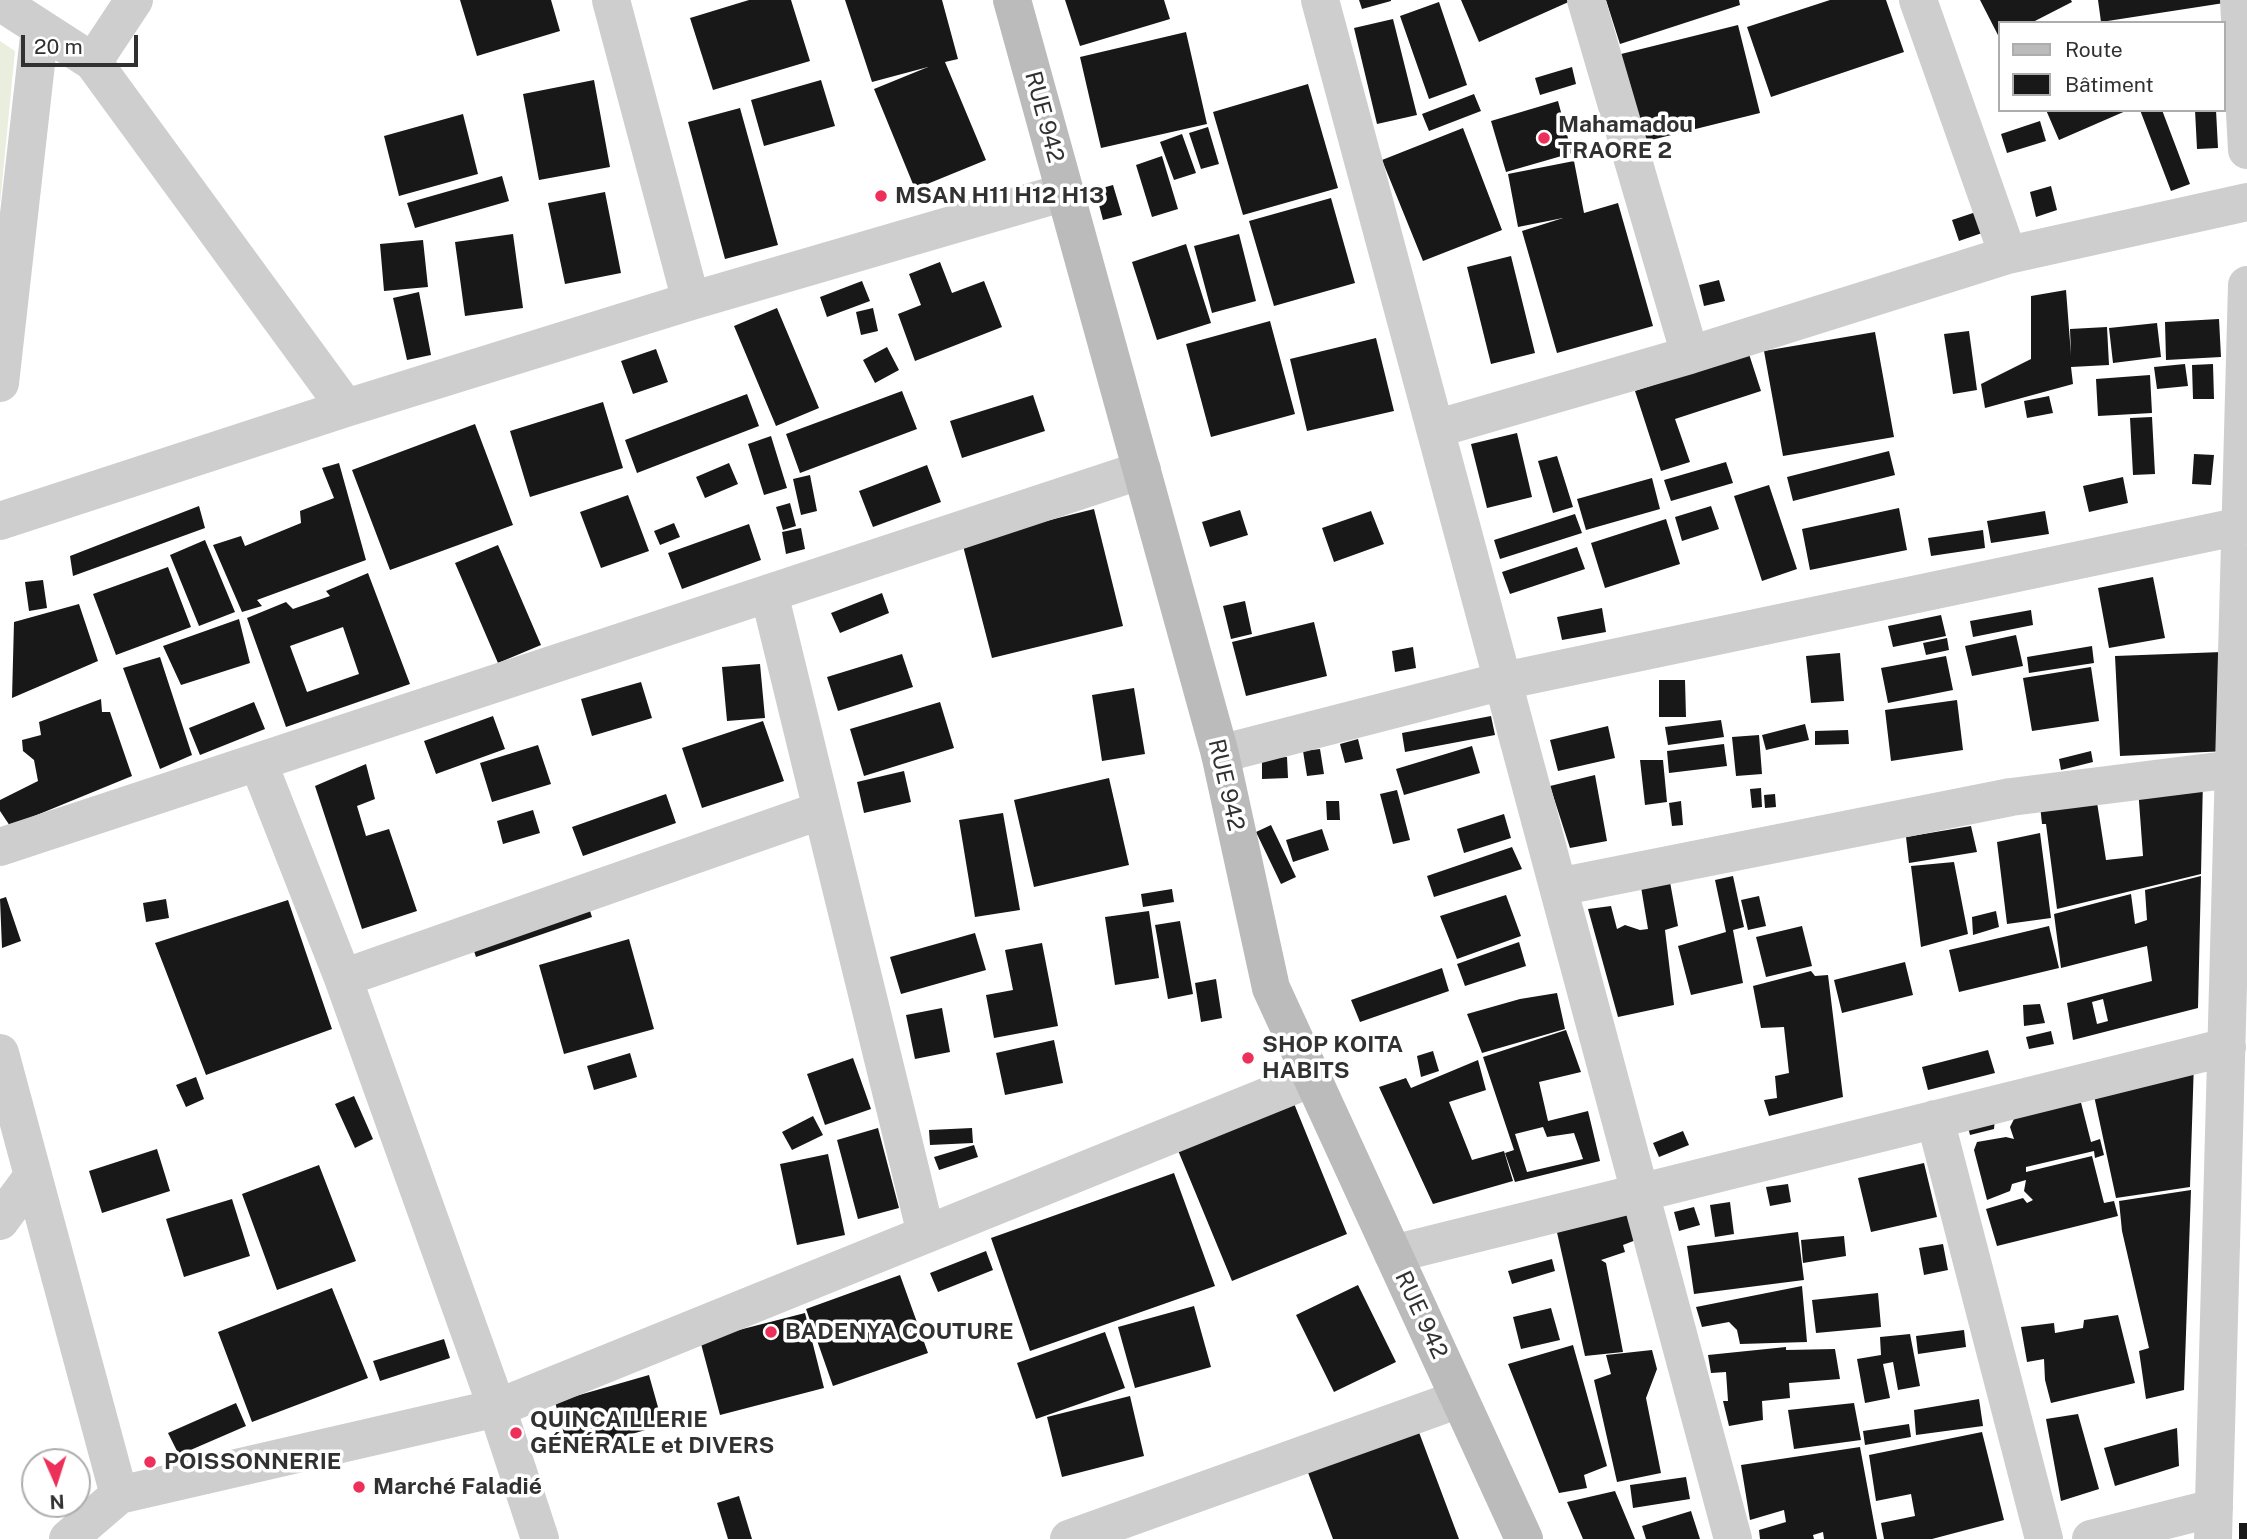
<!DOCTYPE html>
<meta charset="utf-8">
<style>
body{margin:0}
#map{position:relative;width:2247px;height:1539px;overflow:hidden;background:#fff;font-family:"Public Sans",sans-serif}
canvas{display:block}
.legend{position:absolute;left:1998px;top:21px;width:228px;height:91px;box-sizing:border-box;background:#fff;border:2px solid #adadad;margin:0;padding:9px 12px;list-style:none;font-size:21px;color:#313131}
.legend li{display:flex;align-items:center;gap:14px;height:35px}
.legend b{width:35px;border:2px solid #adadad}
.north{position:absolute;left:21px;top:1448px;width:70px;height:70px;box-sizing:border-box;background:#fff;border:2px solid #adadad;border-radius:50%;rotate:177deg;font-size:19px;font-weight:700;line-height:28px;text-align:center;color:#313131}
.north::after{content:'';display:block;margin:auto;width:24px;height:32px;background:#ec305a;clip-path:polygon(50% 0,100% 100%,50% 72%,0 100%)}
.scale{position:absolute;left:21px;top:35px;width:117px;height:32px;box-sizing:border-box;border:4px solid #313131;border-top:0;padding-left:9px;font-size:21px;line-height:24px;white-space:nowrap;color:#313131;-webkit-text-stroke:5px #fff;paint-order:stroke}
</style>
<div id="map">
<canvas width="2247" height="1539"></canvas>
<ul class="legend">
<li><b style="height:9px;background:#bbb"></b>Route</li>
<li><b style="height:19px;background:#181818"></b>Bâtiment</li>
</ul>
<div class="north">N</div>
<div class="scale">20 m</div>
</div>
<script>
const ctx = document.querySelector('canvas').getContext('2d');
ctx.lineJoin = 'round';
function fill(path, color) { ctx.fillStyle = color; ctx.fill(path, 'evenodd'); }
const toPath = rows => new Path2D(rows.map(r => 'M' + r).join(''));
function strokePath(path, color, width, dash) { ctx.strokeStyle = color; ctx.lineWidth = width; ctx.lineCap = dash ? 'butt' : 'round'; ctx.setLineDash(dash || []); ctx.stroke(path); }
function write(font, color, halo, rows, align = 'center') {
  ctx.font = font + ' "Public Sans",sans-serif'; ctx.lineWidth = 7; ctx.setLineDash([]); ctx.textBaseline = 'middle'; ctx.strokeStyle = halo; ctx.fillStyle = color; for (const [text, x, y, turn = 0] of rows) {
    ctx.save(); ctx.translate(x, y); ctx.rotate((+turn || 0) * Math.PI / 180); ctx.textAlign = isNaN(turn) ? turn : align; if (halo) ctx.strokeText(text, 0, 0); ctx.fillText(text, 0, 0); ctx.restore();
  }
}
fill(toPath([
 [0,41,15,51,0,204]
]), '#e9eedf');
fill(toPath([
 [460,0,551,0,560,31,477,56],
 [749,0,791,0,810,61,713,90,690,18],
 [845,0,942,0,958,59,945,62,986,160,915,189,874,89,928,67,872,82],
 [1065,0,1164,0,1170,19,1080,46],
 [1359,0,1391,0,1391,1,1362,9],
 [1461,0,1573,0,1479,42],
 [1606,0,1739,0,1740,5,1620,44],
 [1830,0,1886,0,1904,52,1771,97,1747,27],
 [1980,0,2071,0,2072,2,2031,23,2000,23,2000,39],
 [2098,0,2223,0,2224,3,2101,22],
 [1439,2,1467,85,1429,99,1400,16],
 [1393,19,1417,115,1377,124,1354,28],
 [1738,25,1760,113,1635,144,1613,56],
 [1186,32,1207,124,1101,148,1080,57],
 [1572,67,1576,84,1540,95,1535,78],
 [594,80,610,167,539,180,523,94],
 [821,80,835,126,764,146,751,100],
 [1308,84,1338,188,1243,215,1213,112],
 [1474,94,1481,111,1429,131,1422,114],
 [1558,101,1572,153,1506,172,1491,121],
 [740,108,778,245,725,259,688,122],
 [2046,110,2128,110,2059,140],
 [2140,110,2162,110,2190,184,2171,191],
 [2195,110,2216,110,2218,148,2197,149],
 [463,114,478,174,399,196,384,136],
 [2040,121,2046,141,2007,153,2001,134],
 [1208,127,1219,164,1201,169,1189,133],
 [1463,128,1502,230,1423,261,1382,160],
 [1182,134,1196,173,1174,180,1160,142],
 [1162,156,1178,209,1152,217,1136,165],
 [1574,161,1584,213,1618,203,1653,326,1557,353,1522,231,1563,218,1518,227,1508,174],
 [502,176,509,201,415,228,407,203],
 [1113,185,1122,215,1103,220,1095,190],
 [2051,186,2057,210,2036,217,2030,192],
 [605,192,621,273,565,284,548,203],
 [1331,198,1355,283,1274,306,1249,221],
 [1979,211,1985,232,1959,241,1952,220],
 [513,234,523,308,465,316,455,242],
 [1239,234,1256,301,1212,313,1194,246],
 [423,240,428,287,384,291,380,244],
 [1186,244,1211,323,1157,340,1132,262],
 [1511,256,1535,353,1491,364,1467,267],
 [940,262,952,293,984,281,1002,327,915,361,898,314,921,305,909,274],
 [1719,280,1725,301,1704,306,1699,285],
 [862,281,870,301,827,317,820,297],
 [2066,290,2071,355,2070,329,2107,327,2109,365,2071,367,2073,384,1985,408,1981,384,2031,359,2031,296],
 [419,292,431,355,407,360,393,298],
 [777,308,819,408,776,426,734,326],
 [873,308,878,331,861,335,856,312],
 [2219,319,2221,357,2166,360,2165,322],
 [1270,321,1295,414,1211,437,1186,344],
 [2157,323,2161,357,2113,363,2109,328],
 [1969,331,1977,390,1953,394,1944,334],
 [1875,332,1894,437,1783,456,1764,351],
 [1376,338,1394,411,1307,431,1290,359],
 [887,347,899,370,875,383,863,360],
 [656,349,668,382,633,394,621,361],
 [1749,354,1761,391,1675,419,1690,462,1661,471,1635,391],
 [2185,364,2188,386,2157,389,2154,367],
 [2213,364,2214,399,2193,399,2192,365],
 [2150,375,2152,413,2098,416,2096,379],
 [902,391,917,429,800,473,786,434],
 [747,394,759,426,637,473,625,440],
 [1033,395,1045,431,962,458,950,421],
 [2049,396,2053,413,2027,418,2024,401],
 [603,402,623,468,530,497,510,431],
 [2152,417,2155,474,2133,475,2130,418],
 [475,424,513,525,390,570,352,470],
 [1517,433,1532,497,1487,508,1471,444],
 [771,436,787,488,764,495,748,444],
 [1889,451,1895,475,1793,501,1787,477],
 [2194,454,2214,455,2211,485,2192,484],
 [1557,456,1573,507,1553,513,1538,461],
 [1726,462,1733,483,1671,501,1664,480],
 [339,463,366,560,257,600,262,606,242,612,213,545,241,536,245,546,301,523,300,511,334,498,322,468],
 [729,463,738,484,705,498,696,477],
 [927,465,941,502,873,527,859,491],
 [810,475,817,511,801,515,793,479],
 [2123,477,2128,503,2089,512,2083,486],
 [1652,478,1660,509,1586,530,1577,499],
 [1769,485,1797,569,1762,581,1734,496],
 [628,495,649,551,601,568,580,512],
 [790,503,796,526,783,530,776,507],
 [199,506,205,528,73,576,70,556],
 [1711,506,1719,529,1682,541,1675,517],
 [1899,508,1907,550,1810,570,1802,529],
 [1094,509,1123,626,992,658,962,542],
 [1240,510,1248,535,1210,547,1202,522],
 [1371,511,1384,544,1334,562,1322,528],
 [2045,511,2049,534,1991,543,1987,521],
 [1575,514,1582,533,1500,559,1494,540],
 [1666,519,1680,564,1605,588,1591,543],
 [674,523,680,537,660,545,654,531],
 [749,524,761,560,682,589,668,553],
 [801,528,805,549,786,554,782,532],
 [1983,530,1985,548,1931,556,1928,538],
 [205,540,235,612,199,626,170,555],
 [498,545,541,645,498,663,455,563],
 [1577,547,1585,569,1510,594,1502,572],
 [168,567,191,627,116,655,93,594],
 [368,573,410,684,286,727,247,618,286,602,293,609,330,596,326,591],
 [343,627,359,674,307,692,290,646],
 [2153,577,2165,638,2109,648,2098,588],
 [43,580,47,608,29,611,25,582],
 [882,593,889,613,840,633,831,613],
 [1245,601,1252,634,1231,639,1223,606],
 [79,604,98,661,12,698,14,622],
 [1602,608,1606,632,1562,640,1557,617],
 [2031,610,2033,625,1973,637,1970,621],
 [1941,615,1946,636,1893,647,1888,626],
 [239,619,250,663,181,685,163,646],
 [1314,622,1327,676,1246,696,1232,642],
 [2016,635,2023,666,1972,676,1965,646],
 [1947,638,1949,650,1926,655,1923,643],
 [2092,646,2094,663,2029,673,2027,657],
 [1413,647,1416,668,1395,672,1392,651],
 [2222,652,2227,751,2120,756,2115,656],
 [1840,653,1844,701,1811,703,1806,656],
 [902,654,913,687,838,711,827,677],
 [1946,656,1953,690,1888,703,1881,668],
 [160,657,192,755,160,769,123,668],
 [760,664,765,718,727,721,722,667],
 [2091,667,2099,721,2032,731,2023,678],
 [1659,680,1685,680,1686,717,1659,717],
 [641,682,652,718,592,736,581,699],
 [1134,688,1145,754,1102,761,1092,695],
 [101,699,102,712,110,712,132,776,10,826,0,811,0,800,38,781,34,760,23,751,22,740,41,735,39,722],
 [1957,700,1963,750,1891,761,1885,710],
 [254,702,265,729,200,755,189,728],
 [940,702,954,748,864,776,850,729],
 [493,716,505,749,436,774,424,741],
 [1491,716,1495,735,1405,752,1402,733],
 [1721,720,1724,737,1668,745,1665,727],
 [763,721,784,781,702,808,682,748],
 [1805,724,1809,740,1766,750,1762,735],
 [1608,726,1615,758,1558,771,1550,740],
 [1848,730,1849,744,1815,745,1815,731],
 [1759,735,1762,774,1736,776,1732,737],
 [1358,739,1363,759,1345,763,1340,744],
 [1724,744,1727,766,1669,773,1667,751],
 [538,745,551,784,492,802,480,763],
 [1472,746,1480,773,1404,795,1396,769],
 [1320,749,1324,774,1307,776,1303,751],
 [2091,751,2093,762,2061,770,2059,759],
 [1287,757,1288,778,1262,779,1262,758],
 [1640,760,1663,760,1667,802,1645,805],
 [366,764,375,799,357,806,366,836,389,829,417,911,362,929,315,786],
 [904,771,911,802,864,813,857,782],
 [1595,775,1607,841,1570,848,1550,786],
 [2203,777,2201,874,2057,909,2046,824,2042,824,2040,805,2096,796,2106,860,2143,856,2138,788],
 [1109,778,1129,865,1034,887,1014,800],
 [1761,788,1762,807,1752,808,1750,789],
 [1397,790,1410,840,1393,844,1380,794],
 [666,794,676,823,583,856,572,827],
 [1775,794,1776,807,1765,808,1764,795],
 [1326,801,1339,801,1340,820,1327,820],
 [1681,801,1683,825,1672,826,1669,803],
 [533,810,540,833,503,844,497,821],
 [1003,813,1020,910,975,917,959,820],
 [1504,814,1511,838,1464,853,1457,829],
 [1271,825,1296,877,1281,884,1256,832],
 [1971,826,1977,852,1909,863,1906,837],
 [1322,829,1329,850,1293,862,1286,840],
 [2040,833,2051,918,2007,924,1997,842],
 [1512,847,1522,869,1434,897,1427,876],
 [1954,862,1968,934,1921,947,1911,866],
 [1733,876,1744,927,1733,930,1743,983,1691,995,1678,946,1726,932,1715,880],
 [2201,876,2198,1008,2073,1040,2067,1003,2152,981,2147,946,2061,968,2054,914,2131,894,2135,924,2147,920,2145,890],
 [2103,999,2108,1021,2097,1024,2092,1002],
 [1670,882,1678,926,1665,930,1674,1005,1618,1017,1588,909,1611,906,1617,929,1625,925,1640,930,1648,929,1641,887],
 [1172,889,1174,902,1143,907,1141,894],
 [1506,895,1521,936,1457,959,1440,916],
 [585,896,592,917,476,957,469,936],
 [1759,896,1766,926,1748,930,1741,900],
 [6,897,21,941,2,948,0,899],
 [166,899,169,918,146,922,143,903],
 [288,900,332,1029,206,1075,155,943],
 [1149,911,1159,978,1115,985,1105,917],
 [1996,911,1999,927,1973,935,1972,917],
 [1180,921,1193,994,1168,999,1155,925],
 [1802,926,1812,966,1766,977,1756,937],
 [2049,926,2059,968,1959,992,1949,950],
 [975,933,986,970,901,994,890,957],
 [629,939,654,1029,564,1054,539,965],
 [1519,942,1526,966,1465,986,1457,964],
 [1042,943,1058,1026,994,1038,986,995,1013,990,1005,950],
 [1905,962,1913,995,1842,1013,1834,980],
 [1442,968,1449,991,1360,1022,1351,1000],
 [1811,971,1815,976,1828,975,1843,1097,1769,1116,1764,1100,1777,1098,1775,1076,1789,1073,1784,1027,1761,1028,1753,986],
 [1216,979,1222,1018,1201,1022,1195,983],
 [1557,993,1565,1029,1482,1053,1467,1014,1520,999],
 [2040,1004,2045,1023,2024,1026,2023,1005],
 [942,1008,950,1052,915,1059,906,1015],
 [1566,1030,1581,1072,1539,1082,1548,1121,1588,1111,1600,1161,1515,1182,1505,1153,1514,1150,1483,1057],
 [1543,1127,1547,1137,1574,1133,1583,1159,1527,1172,1515,1134],
 [2051,1031,2054,1044,2029,1049,2026,1037],
 [1054,1040,1063,1083,1005,1095,996,1053],
 [1988,1050,1995,1073,1928,1090,1922,1067],
 [1433,1051,1439,1071,1421,1077,1417,1056],
 [630,1053,637,1077,594,1090,587,1066],
 [853,1058,871,1109,825,1125,807,1074],
 [1478,1060,1486,1090,1449,1102,1472,1160,1504,1151,1513,1181,1433,1204,1379,1087,1406,1078,1411,1088],
 [2194,1061,2190,1187,2116,1198,2093,1091],
 [196,1077,204,1099,186,1107,176,1085],
 [2077,1087,2091,1142,2100,1139,2104,1155,2095,1158,2094,1151,2026,1167,2026,1172,2092,1156,2104,1203,2114,1201,2118,1216,1997,1246,1986,1209,2023,1198,2027,1203,2033,1200,2024,1191,2026,1180,2012,1184,2010,1191,1987,1200,1974,1150,1977,1142,2006,1137,2014,1139,2010,1127,2014,1119,1995,1118,1994,1129,1970,1135,1966,1119],
 [354,1096,373,1139,355,1148,335,1104],
 [1293,1101,1347,1234,1232,1281,1177,1148],
 [813,1116,823,1135,792,1150,782,1132],
 [878,1128,899,1208,858,1219,837,1140],
 [972,1128,973,1143,930,1145,929,1130],
 [1683,1131,1689,1145,1659,1157,1653,1143],
 [974,1145,978,1157,939,1170,934,1157],
 [157,1149,170,1191,102,1213,89,1171],
 [828,1154,845,1235,797,1245,780,1164],
 [1924,1163,1937,1217,1871,1232,1858,1178],
 [319,1165,356,1261,277,1290,242,1194],
 [1174,1173,1215,1286,1030,1351,991,1238],
 [1788,1184,1791,1202,1770,1206,1766,1187],
 [2191,1190,2184,1390,2146,1399,2139,1351,2149,1348,2122,1231,2119,1201],
 [232,1199,250,1256,184,1277,166,1219],
 [1730,1202,1734,1234,1715,1237,1710,1205],
 [1694,1207,1700,1225,1679,1231,1674,1212],
 [1625,1208,1636,1240,1623,1245,1625,1252,1601,1260,1606,1263,1623,1352,1585,1356,1556,1228],
 [1798,1232,1804,1280,1694,1294,1687,1246],
 [1844,1236,1846,1256,1803,1263,1801,1240],
 [1943,1244,1948,1270,1924,1275,1919,1248],
 [986,1251,993,1270,938,1292,930,1273],
 [1552,1259,1555,1271,1512,1284,1508,1271],
 [900,1275,928,1353,833,1386,806,1309],
 [1358,1285,1396,1362,1334,1392,1296,1315],
 [1802,1286,1807,1342,1740,1344,1737,1330,1729,1322,1702,1327,1696,1307],
 [332,1288,368,1378,252,1422,218,1332],
 [1878,1293,1881,1327,1816,1333,1812,1300],
 [1194,1306,1211,1367,1135,1388,1118,1327],
 [1551,1308,1560,1340,1521,1349,1513,1317],
 [805,1313,824,1388,720,1415,700,1340],
 [2118,1315,2135,1383,2051,1403,2045,1380,2044,1359,2027,1362,2021,1327,2054,1323,2055,1333,2083,1328,2084,1320],
 [1964,1330,1966,1347,1918,1354,1916,1336],
 [1105,1332,1125,1388,1036,1419,1017,1363],
 [1910,1334,1920,1386,1898,1390,1893,1362,1883,1364,1890,1398,1865,1403,1857,1359,1881,1355,1880,1337],
 [444,1339,450,1358,380,1381,373,1361],
 [1573,1345,1607,1466,1584,1475,1587,1488,1559,1493,1508,1364],
 [1786,1347,1786,1350,1835,1349,1840,1379,1789,1383,1790,1398,1762,1401,1763,1420,1729,1426,1723,1401,1728,1401,1726,1372,1711,1373,1708,1355],
 [1652,1350,1657,1369,1646,1398,1661,1473,1617,1482,1594,1380,1611,1374,1606,1355],
 [649,1375,663,1425,569,1452,555,1402],
 [1130,1396,1144,1456,1062,1477,1047,1417],
 [1979,1399,1983,1426,1916,1435,1914,1410],
 [236,1403,246,1426,179,1455,168,1433],
 [1854,1403,1861,1440,1794,1449,1788,1410],
 [2078,1414,2099,1489,2061,1501,2046,1419],
 [1414,1419,1459,1539,1333,1539,1304,1462],
 [1909,1424,1911,1437,1865,1445,1863,1431],
 [2177,1428,2179,1466,2115,1486,2104,1448],
 [1982,1432,2004,1520,1932,1539,1884,1539,1881,1523,1915,1516,1911,1494,1876,1501,1869,1455],
 [1860,1447,1877,1539,1824,1539,1823,1532,1813,1535,1814,1539,1760,1539,1759,1530,1786,1522,1784,1510,1750,1520,1741,1465],
 [1686,1477,1690,1499,1633,1508,1630,1485],
 [1615,1491,1635,1539,1583,1539,1567,1502],
 [739,1496,752,1539,728,1539,717,1503],
 [1691,1511,1700,1539,1646,1539,1642,1526],
 [2239,1523,2247,1523,2247,1539,2239,1539]
]), '#181818');
strokePath(toPath([
 [611,0,691,301],
 [1320,0,1733,1539],
 [1586,0,1690,355],
 [1918,0,2008,255],
 [2239,0,2247,150],
 [0,2,93,62,346,408],
 [93,62,134,0],
 [0,383,40,28],
 [1435,429,1690,355,2008,255,2247,202],
 [0,521,346,408,691,301,1065,192],
 [1220,754,1503,681,2241,526],
 [258,762,343,978,497,1408,540,1539],
 [822,810,926,1234],
 [0,847,1142,470],
 [1558,887,2011,797,2234,769],
 [343,978,822,810,769,593],
 [0,1053,119,1495],
 [1935,1119,2044,1539],
 [0,1221,33,1176],
 [1393,1254,2227,1047],
 [68,1539,119,1495,497,1408,1312,1078],
 [1069,1539,1459,1399],
 [2091,1539,2214,1508],
 [2213,1539,2247,285]
]), '#cecece', 38);
strokePath(toPath([
 [1012,0,1220,754,1271,988,1524,1539]
]), '#bbb', 38);
for (const [x, y, r, color] of [
 [1544,138,7,"#ec305a"],
 [881,196,7,"#ec305a"],
 [1248,1058,7,"#ec305a"],
 [771,1332,7,"#ec305a"],
 [516,1433,7,"#ec305a"],
 [150,1462,7,"#ec305a"],
 [359,1487,7,"#ec305a"]
]) { const dot = new Path2D(); dot.arc(x, y, r, 0, 2 * Math.PI); ctx.fillStyle = color; ctx.fill(dot); strokePath(dot, '#fff', 2.5); }
write('23px', '#313131', '#fff', [
 ["RUE 942",1044,117,75],
 ["RUE 942",1226,785,77],
 ["RUE 942",1421,1315,65]
]);
write('bold 23px', '#313131', '#fff', [
 ["Mahamadou",1558,125],
 ["TRAORE 2",1558,151],
 ["MSAN H11 H12 H13",895,196],
 ["SHOP KOITA",1262,1045],
 ["HABITS",1262,1071],
 ["BADENYA COUTURE",785,1332],
 ["QUINCAILLERIE",530,1420],
 ["GÉNÉRALE et DIVERS",530,1446],
 ["POISSONNERIE",164,1462],
 ["Marché Faladié",373,1487]
], 'left');
</script>
